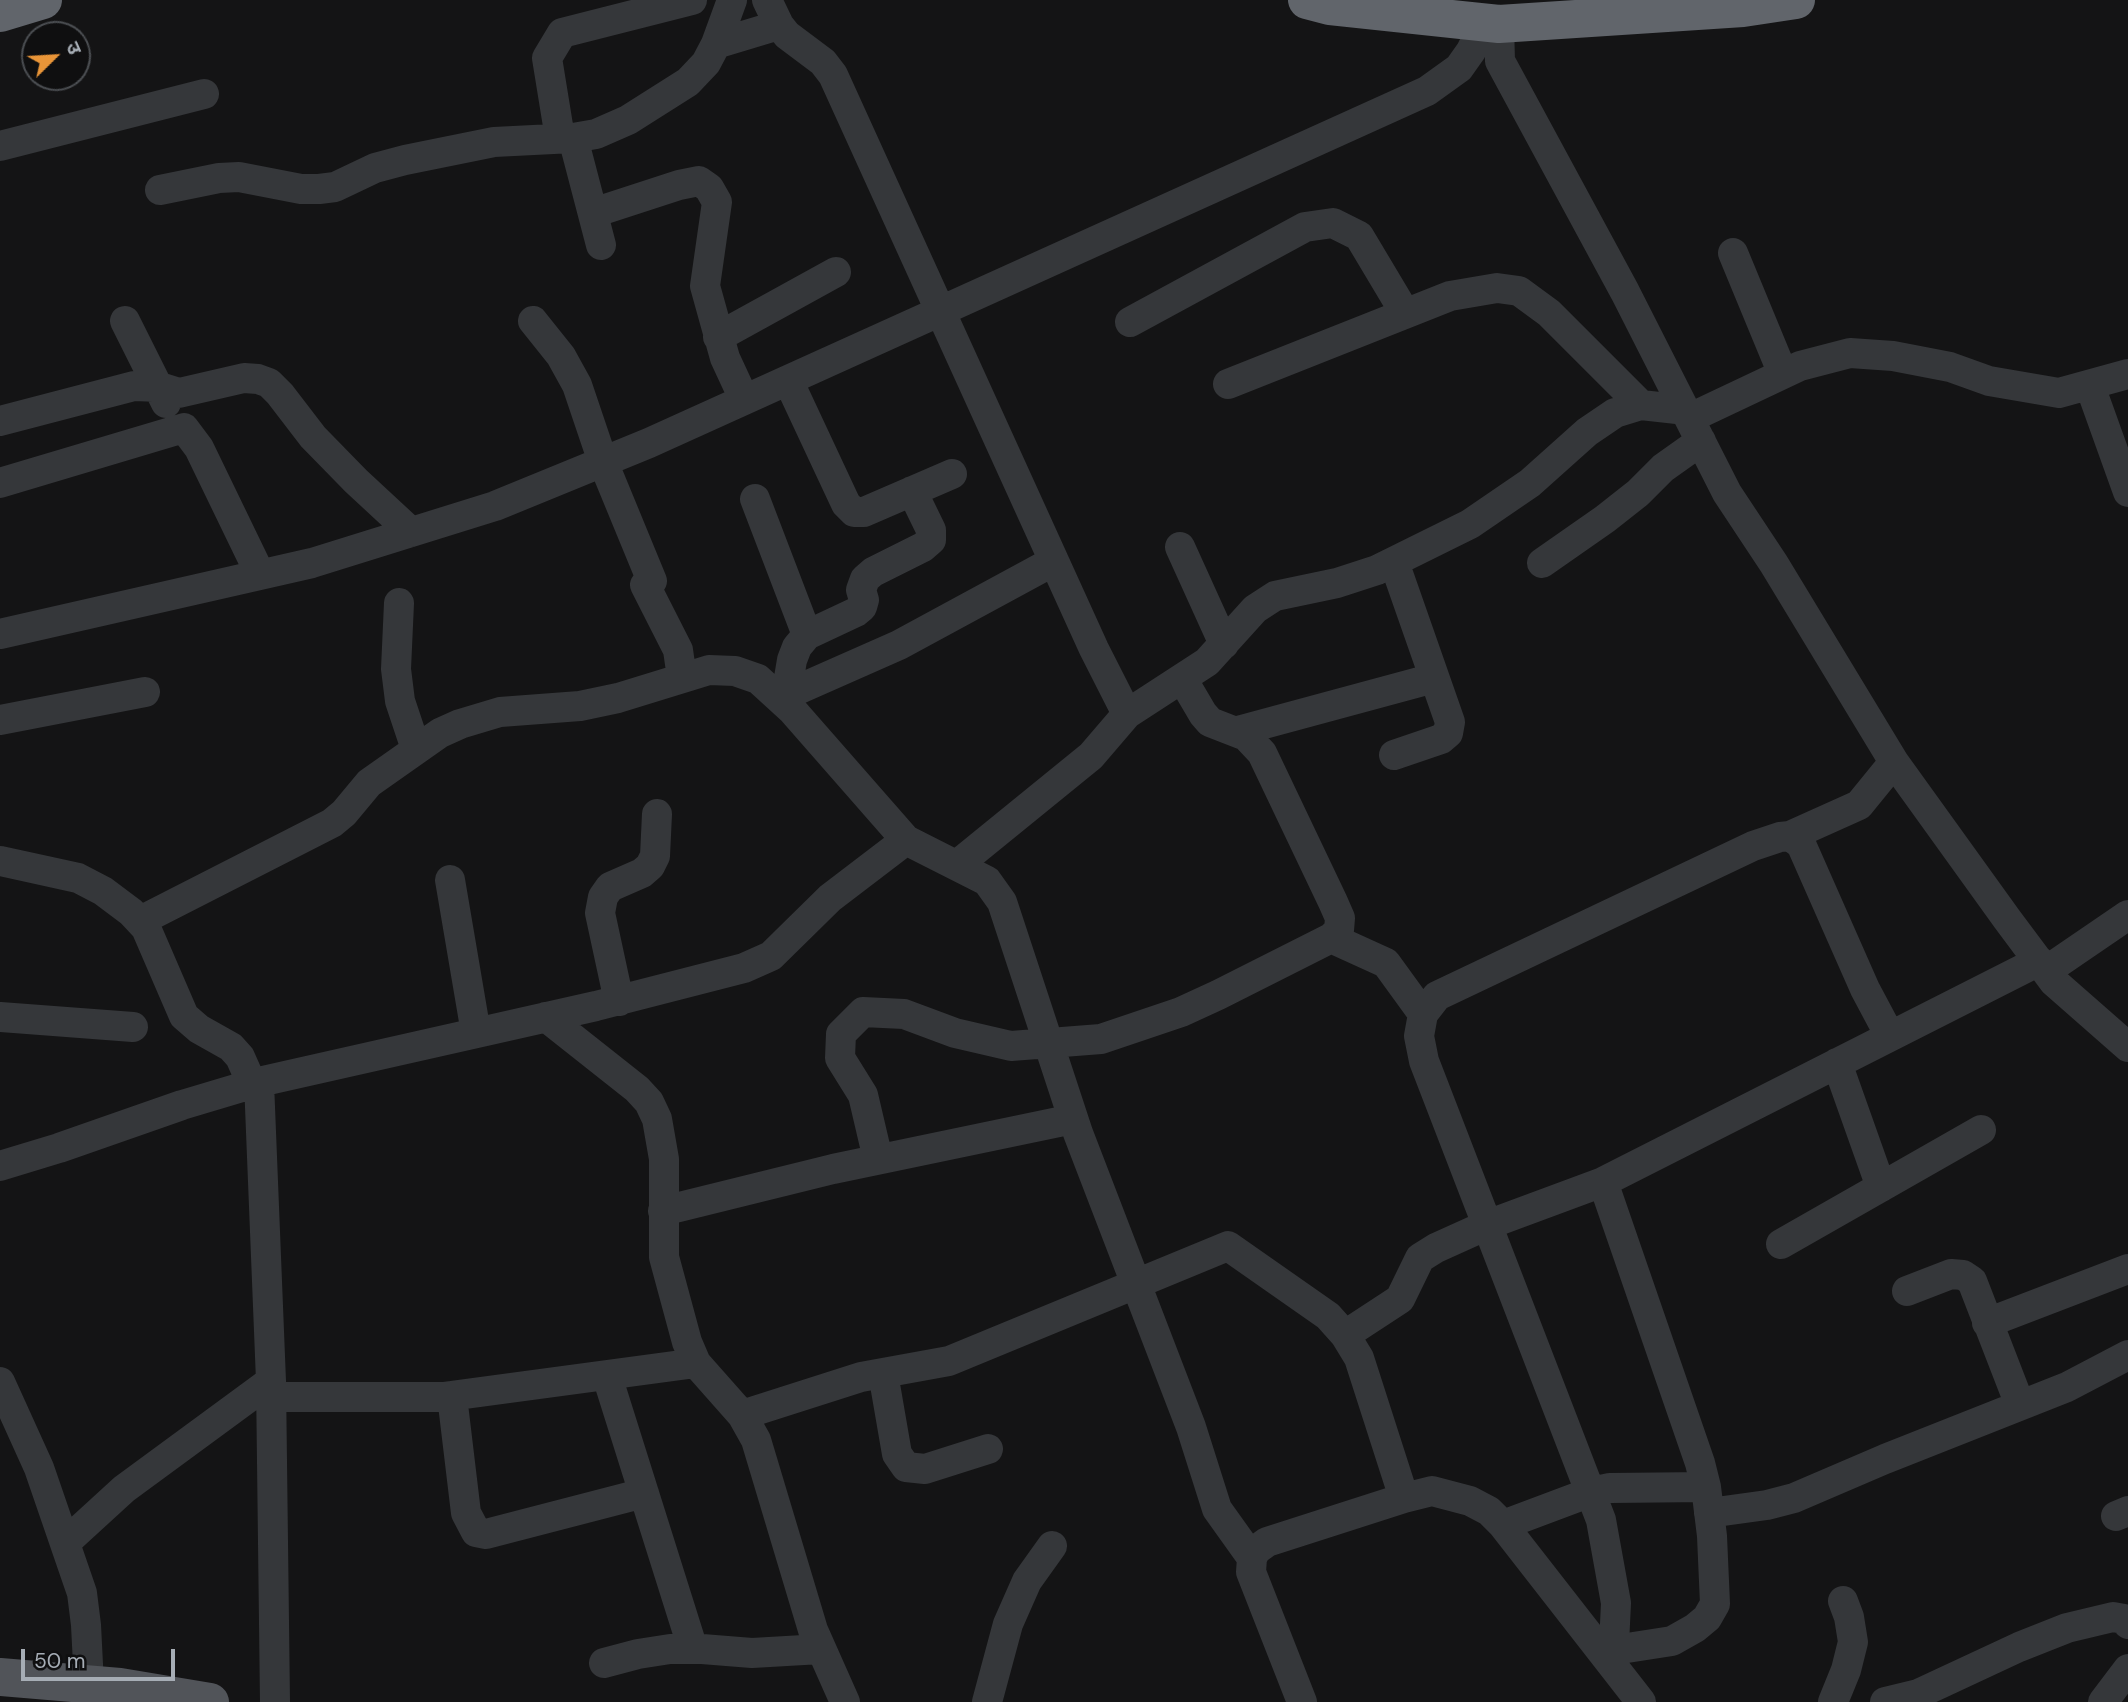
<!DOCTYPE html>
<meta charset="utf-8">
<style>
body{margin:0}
#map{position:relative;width:2128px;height:1702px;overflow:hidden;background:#141415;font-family:"DM Sans","Noto Sans Devanagari",sans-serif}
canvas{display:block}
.north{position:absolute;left:21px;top:21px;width:70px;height:70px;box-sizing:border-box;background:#0f0f10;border:2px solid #4b4e52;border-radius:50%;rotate:66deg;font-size:19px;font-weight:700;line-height:28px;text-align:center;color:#a6adb5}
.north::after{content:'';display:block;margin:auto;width:24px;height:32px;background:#e99538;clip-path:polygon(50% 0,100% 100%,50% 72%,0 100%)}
.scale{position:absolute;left:21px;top:1649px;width:154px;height:32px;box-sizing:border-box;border:4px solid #a6adb5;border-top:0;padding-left:9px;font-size:21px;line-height:24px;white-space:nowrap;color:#a6adb5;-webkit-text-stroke:5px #0f0f10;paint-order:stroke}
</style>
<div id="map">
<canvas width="2128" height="1702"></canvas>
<div class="north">उ</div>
<div class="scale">50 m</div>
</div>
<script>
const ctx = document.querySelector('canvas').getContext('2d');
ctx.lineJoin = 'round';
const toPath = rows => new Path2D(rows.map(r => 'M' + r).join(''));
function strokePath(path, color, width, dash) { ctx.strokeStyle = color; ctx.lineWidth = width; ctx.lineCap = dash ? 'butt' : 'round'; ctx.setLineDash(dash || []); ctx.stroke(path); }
strokePath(toPath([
 [1499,24,1500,61,1625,292,1727,493,1774,564,1894,762,2007,919,2054,982,2128,1047],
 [779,25,787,35,823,62,833,75,1094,649,1127,714],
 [716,44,779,25,767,0],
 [560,138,547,58,562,33,692,0],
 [573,138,601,245],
 [0,146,204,94],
 [160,190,219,178,239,177,301,189,319,189,335,187,375,168,405,160,494,142,573,138,596,134,628,120,688,82,706,63,716,44,732,0],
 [593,213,679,185,699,181,709,188,717,202,705,286,725,358,744,399],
 [1733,253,1783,374],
 [125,321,166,403],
 [533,321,561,356,577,385,603,462,652,581],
 [1130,322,1305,227,1333,223,1359,236,1405,313],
 [718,337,836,272],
 [788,380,846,504,854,512,864,512,952,474],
 [1228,384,1450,296,1497,288,1519,291,1549,313,1641,405],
 [2090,386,2128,492],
 [1690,418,1800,366,1850,353,1893,356,1950,367,1989,381,2059,393,2128,374],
 [0,421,134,386,160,387,179,393,244,378,258,379,269,383,280,394,313,437,356,481,411,532],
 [0,483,184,428,199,448,260,574],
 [755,499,807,635],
 [1180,547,1224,644],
 [1542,563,1605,519,1638,493,1663,468,1701,441],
 [645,585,678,650,682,678],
 [399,603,396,669,400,701,416,749],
 [0,634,312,563,495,506,649,443,1427,91,1459,68,1471,51,1479,34,1480,22],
 [792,692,789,678,792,660,797,647,807,635,856,612,862,607,864,600,861,590,865,579,873,572,923,547,931,540,931,530,912,491],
 [779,698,899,645,1054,561],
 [0,720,145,692],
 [1238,731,1434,678],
 [1394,755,1441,739,1448,733,1450,722,1394,562],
 [1790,836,1859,805,1894,762],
 [0,861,78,878,103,891,131,912,146,928,184,1016,199,1029,231,1047,240,1057,252,1084],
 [957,865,1091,756,1127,714,1207,662,1255,609,1275,596,1337,583,1377,570,1470,524,1530,483,1587,432,1615,413,1641,405,1686,410],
 [450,880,476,1033],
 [140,921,332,823,344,813,369,783,440,733,460,724,500,712,580,706,618,698,709,670,735,671,758,679,793,711,906,840,987,881,1002,902,1078,1133,1191,1427,1217,1509,1252,1558],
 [1331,938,1386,963,1423,1014],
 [2046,971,2128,915],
 [619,1001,600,913,603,897,610,887,642,873,650,866,655,856,657,814],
 [0,1017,133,1027],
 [546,1017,637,1089,649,1102,657,1119,664,1159,664,1257,687,1342,696,1363,742,1415,756,1440,813,1630,845,1702],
 [1837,1063,1881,1187],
 [259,1082,271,1381,275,1702],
 [878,1159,863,1095,840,1058,841,1034,863,1012,904,1014,955,1033,1011,1046,1101,1039,1181,1012,1218,995,1331,938,1339,930,1340,918,1333,902,1262,753,1246,736,1210,722,1203,714,1183,680],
 [0,1166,59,1148,182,1105,259,1082,596,1006,744,968,771,956,830,898,906,840],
 [1603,1182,1700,1463,1706,1487,1712,1536,1715,1604,1707,1618,1695,1628,1672,1641,1614,1650],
 [663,1211,833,1169,1073,1119],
 [1781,1244,1981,1130],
 [1907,1291,1951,1274,1963,1275,1972,1281,2020,1405],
 [1987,1323,2128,1269],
 [1345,1335,1400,1299,1420,1258,1436,1248,1487,1225,1603,1182,2039,961],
 [883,1373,897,1454,906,1467,925,1469,988,1449],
 [607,1376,693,1649],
 [0,1382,39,1468,82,1593,86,1625,89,1684],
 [452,1396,466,1513,476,1532,486,1534,644,1493],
 [272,1397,443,1397,696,1363],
 [742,1415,861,1377,949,1361,1228,1246,1328,1316,1345,1335,1359,1358,1404,1498],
 [1709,1513,1767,1505,1794,1498,1885,1459,2067,1387,2128,1355],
 [2116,1516,2128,1511],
 [1503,1525,1591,1492,1610,1488,1706,1487],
 [65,1543,124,1489,271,1381],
 [604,1663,638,1654,670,1649,702,1649,752,1653,821,1649],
 [1613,1665,1616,1603,1601,1520,1424,1061,1419,1036,1423,1014,1437,996,1753,846,1780,837,1790,836,1801,844,1865,989,1890,1036],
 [987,1702,1008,1624,1027,1581,1052,1546],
 [1302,1702,1251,1572,1252,1558,1256,1550,1267,1542,1404,1498,1432,1491,1470,1501,1489,1511,1503,1525,1641,1702],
 [1833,1702,1846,1670,1853,1642,1849,1617,1843,1601],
 [1885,1702,1918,1694,2019,1647,2067,1628,2113,1617,2124,1619,2128,1624],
 [2103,1702,2128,1669]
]), '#35373a', 30);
strokePath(toPath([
 [0,1677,120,1687,210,1702]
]), '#515459', 38);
strokePath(toPath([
 [1307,0,1330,6,1499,24,1743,8,1796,0],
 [0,13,43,0]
]), '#61656b', 38);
</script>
